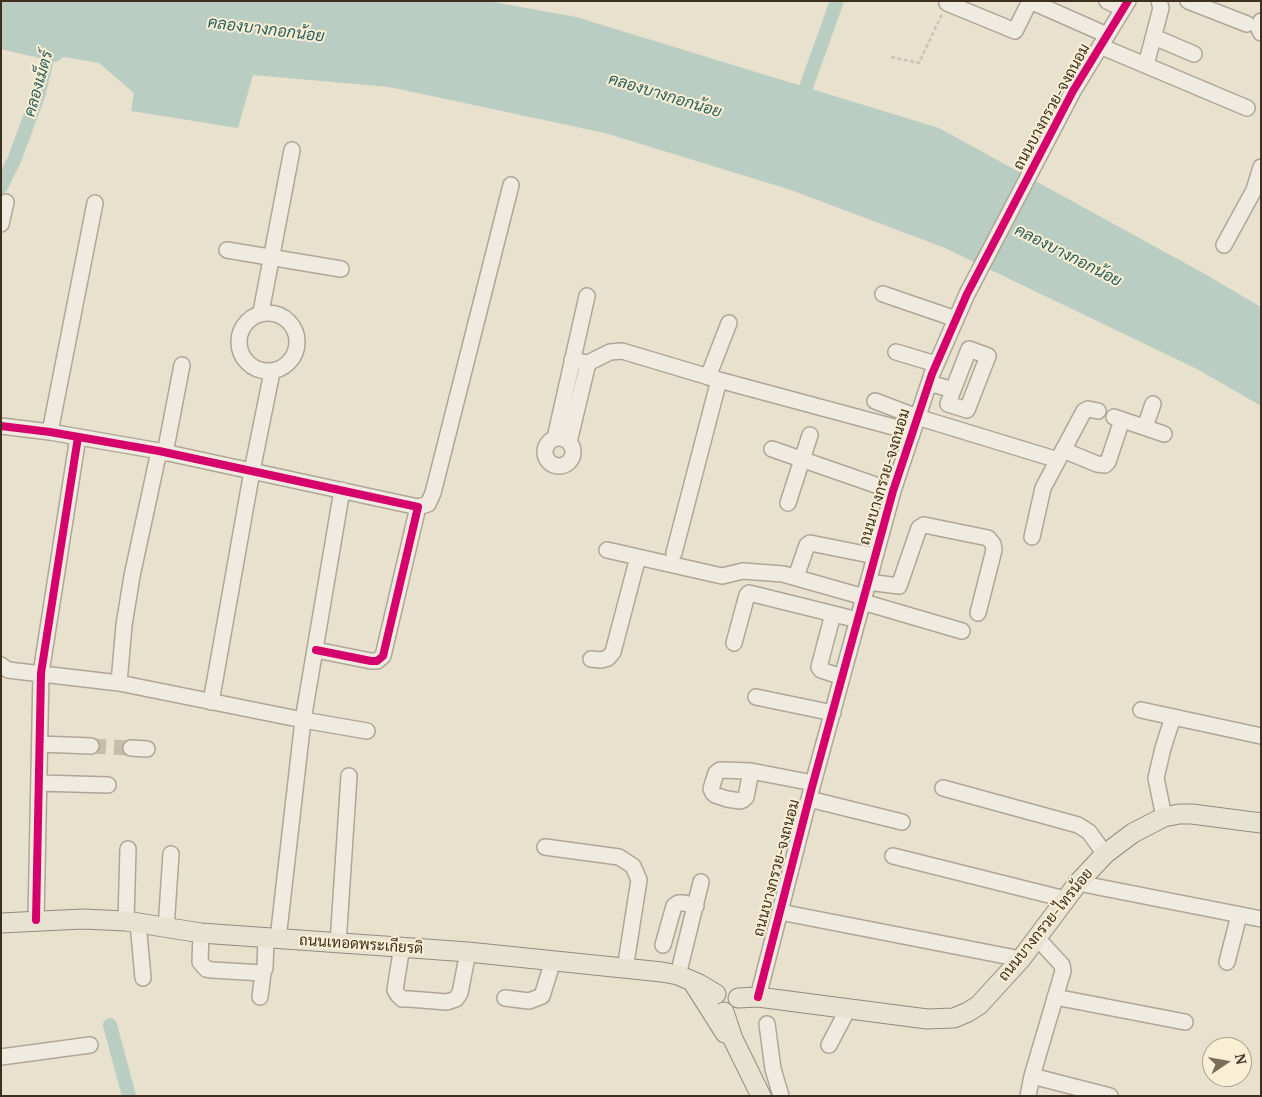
<!DOCTYPE html>
<meta charset="utf-8">
<style>
body{margin:0}
#map{position:relative;width:1262px;height:1097px;overflow:hidden;background:#e8e1ce;font-family:"PT Serif",serif}
canvas{display:block}
.frame{position:absolute;inset:0;border:2px solid #3e2e1e;pointer-events:none}
.north{position:absolute;left:1202px;top:1037px;width:50px;height:50px;box-sizing:border-box;background:#f9efd5;border:1px solid #aea28c;border-radius:50%;rotate:78deg;font-size:14px;font-weight:700;line-height:20px;text-align:center;color:#3e2e1e}
.north::after{content:'';display:block;margin:auto;width:18px;height:22px;background:#7a6d5c;clip-path:polygon(50% 0,100% 100%,50% 72%,0 100%)}
</style>
<div id="map">
<canvas width="1262" height="1097"></canvas>
<div class="frame"></div>
<div class="north">N</div>
</div>
<script>
const ctx = document.querySelector('canvas').getContext('2d');
ctx.lineJoin = 'round';
function fill(path, color) { ctx.fillStyle = color; ctx.fill(path, 'evenodd'); }
const toPath = rows => new Path2D(rows.map(r => 'M' + r).join(''));
function strokePath(path, color, width, dash) { ctx.strokeStyle = color; ctx.lineWidth = width; ctx.lineCap = dash ? 'butt' : 'round'; ctx.setLineDash(dash || []); ctx.stroke(path); }
function write(font, color, halo, rows, align = 'center') {
  ctx.font = font + ' "PT Serif",Sarabun,serif'; ctx.lineWidth = 4; ctx.setLineDash([]); ctx.textBaseline = 'middle'; ctx.strokeStyle = halo; ctx.fillStyle = color; for (const [text, x, y, turn = 0] of rows) {
    ctx.save(); ctx.translate(x, y); ctx.rotate((+turn || 0) * Math.PI / 180); ctx.textAlign = isNaN(turn) ? turn : align; if (halo) ctx.strokeText(text, 0, 0); ctx.fillText(text, 0, 0); ctx.restore();
  }
}
fill(toPath([
 [1,1,488,1,576,17,939,128,1203,273,1261,307,1261,406,1197,369,945,248,791,190,605,133,389,87,253,75,238,128,131,111,134,93,99,63,64,57,56,62,1,49]
]), '#bacdc2');
strokePath(toPath([
 [800,104,837,1],
 [1,187,15,158,39,93,51,42],
 [110,1025,129,1096]
]), '#bacdc2', 14);
strokePath(toPath([
 [91,746,131,748]
]), '#c6bdab', 15, [15, 8]);
const minor = toPath([
 [1107,1,1123,9],
 [1188,1,1247,24],
 [947,3,1015,31,1030,1,1107,35],
 [1261,21,1258,27,1261,33],
 [1154,37,1194,54],
 [1100,46,1247,108],
 [1146,65,1161,8,1159,1],
 [1,224,6,202],
 [1224,245,1254,190,1261,167],
 [227,250,341,269],
 [883,294,956,319],
 [261,312,292,150],
 '239 342a29 29 0 1 1 58 0a29 29 0 1 1-58 0Z',
 [896,352,936,364],
 [572,360,588,363,610,352,622,351,719,380,912,432],
 [708,377,729,323],
 [929,383,953,390,948,404,967,410,988,356,969,349,953,390],
 [875,401,917,417,1058,460],
 [1114,417,1164,434],
 [1,426,50,432,159,451,418,507,383,656,377,661,371,661,316,650],
 [1145,427,1153,404],
 [50,432,95,203],
 [555,438,587,296],
 '545 452a14 14 0 1 1 28 0a14 14 0 1 1-28 0Z',
 [569,442,588,363],
 [772,449,893,491],
 [1063,450,1097,464,1105,465,1108,462,1122,420],
 [165,453,182,365],
 [788,503,810,435],
 [418,507,428,504,433,493,511,185],
 [1032,537,1043,488,1084,411,1088,409,1098,411],
 [607,550,722,576,743,571,783,574,864,597],
 [674,553,719,380],
 [796,577,807,545,810,543,875,556],
 [868,582,899,586,919,528,924,525,988,538,993,544,994,550,978,613],
 [863,602,962,631],
 [833,614,819,667,821,670,842,677],
 [734,643,747,595,749,593,858,620],
 [591,659,601,660,608,658,613,652,638,557],
 [1,665,8,670,119,683,303,720,367,731],
 [119,683,124,625,132,576,159,451],
 [756,697,833,713],
 [211,702,252,471,272,372],
 [1141,710,1261,736],
 [40,744,91,746],
 [131,748,147,749],
 [751,771,746,797,743,800,740,801,727,799,715,795,713,793,711,789,716,773,720,770,751,771,813,783],
 [39,783,108,785],
 [943,788,1078,825,1089,832,1105,854],
 [809,799,902,822],
 [1164,817,1156,778,1163,748,1173,717],
 [545,847,619,857,633,866,639,880,625,969],
 [893,856,1065,899],
 [1078,883,1261,919],
 [780,912,1021,959],
 [36,920,41,673,78,437],
 [126,921,128,849],
 [138,923,143,978],
 [166,928,171,854],
 [201,933,200,962,206,969,212,970,263,973,265,968,266,938],
 [278,939,303,720,342,490],
 [338,944,349,776],
 [663,945,674,906,678,903,684,903,696,906],
 [402,946,395,990,398,995,402,999,409,999,447,1002,456,999,460,993,468,952],
 [1227,962,1239,915],
 [678,975,701,882],
 [260,997,263,973],
 [758,997,812,787,893,491,932,374,967,294,1073,91,1128,1],
 [1055,997,1185,1022],
 [505,998,529,1001,542,996,553,961],
 [767,1024,773,1069,781,1096],
 [829,1045,848,1009],
 [1,1057,90,1045],
 [1032,1076,1110,1096],
 [1028,1096,1032,1076,1063,971,1062,965,1038,939]
]);
const major = toPath([
 [1,923,83,919,126,921,201,933,468,952,662,972,678,975,699,984,716,994],
 [692,981,725,1033],
 [738,998,758,997,927,1019,954,1018,968,1012,979,1005,1021,959,1078,883,1105,854,1133,833,1164,817,1179,814,1192,814,1261,823],
 [724,1012,733,1039,761,1096]
]);
strokePath(minor, '#aea697', 18);
strokePath(major, '#938b7e', 21);
strokePath(toPath([
 [891,57,919,63,942,14]
]), '#c9c2b7', 2.5, [4, 2.5]);
strokePath(minor, '#f0ebe1', 15);
strokePath(major, '#e8e2d1', 19);
strokePath(toPath([
 [1,426,50,432,159,451,418,507,383,656,377,661,371,661,316,650],
 [36,920,41,673,78,437],
 [758,997,812,787,893,491,932,374,967,294,1073,91,1128,1]
]), '#d6006c', 8);
write('15px', '#3e2e1e', '#f9efd5', [
 ["ถนนบางกรวย-จงถนอม",1052,107,-61],
 ["ถนนบางกรวย-จงถนอม",885,477,-73],
 ["ถนนบางกรวย-จงถนอม",777,868,-75],
 ["ถนนบางกรวย-ไทรน้อย",1046,925,-51],
 ["ถนนเทอดพระเกียรติ",361,945,4]
]);
write('italic 16px', '#2b5f5d', '#f9efd5', [
 ["คลองบางกอกน้อย",266,30,7],
 ["คลองเม็ตร์",39,84,-74],
 ["คลองบางกอกน้อย",665,96,17],
 ["คลองบางกอกน้อย",1068,256,27]
]);
</script>
